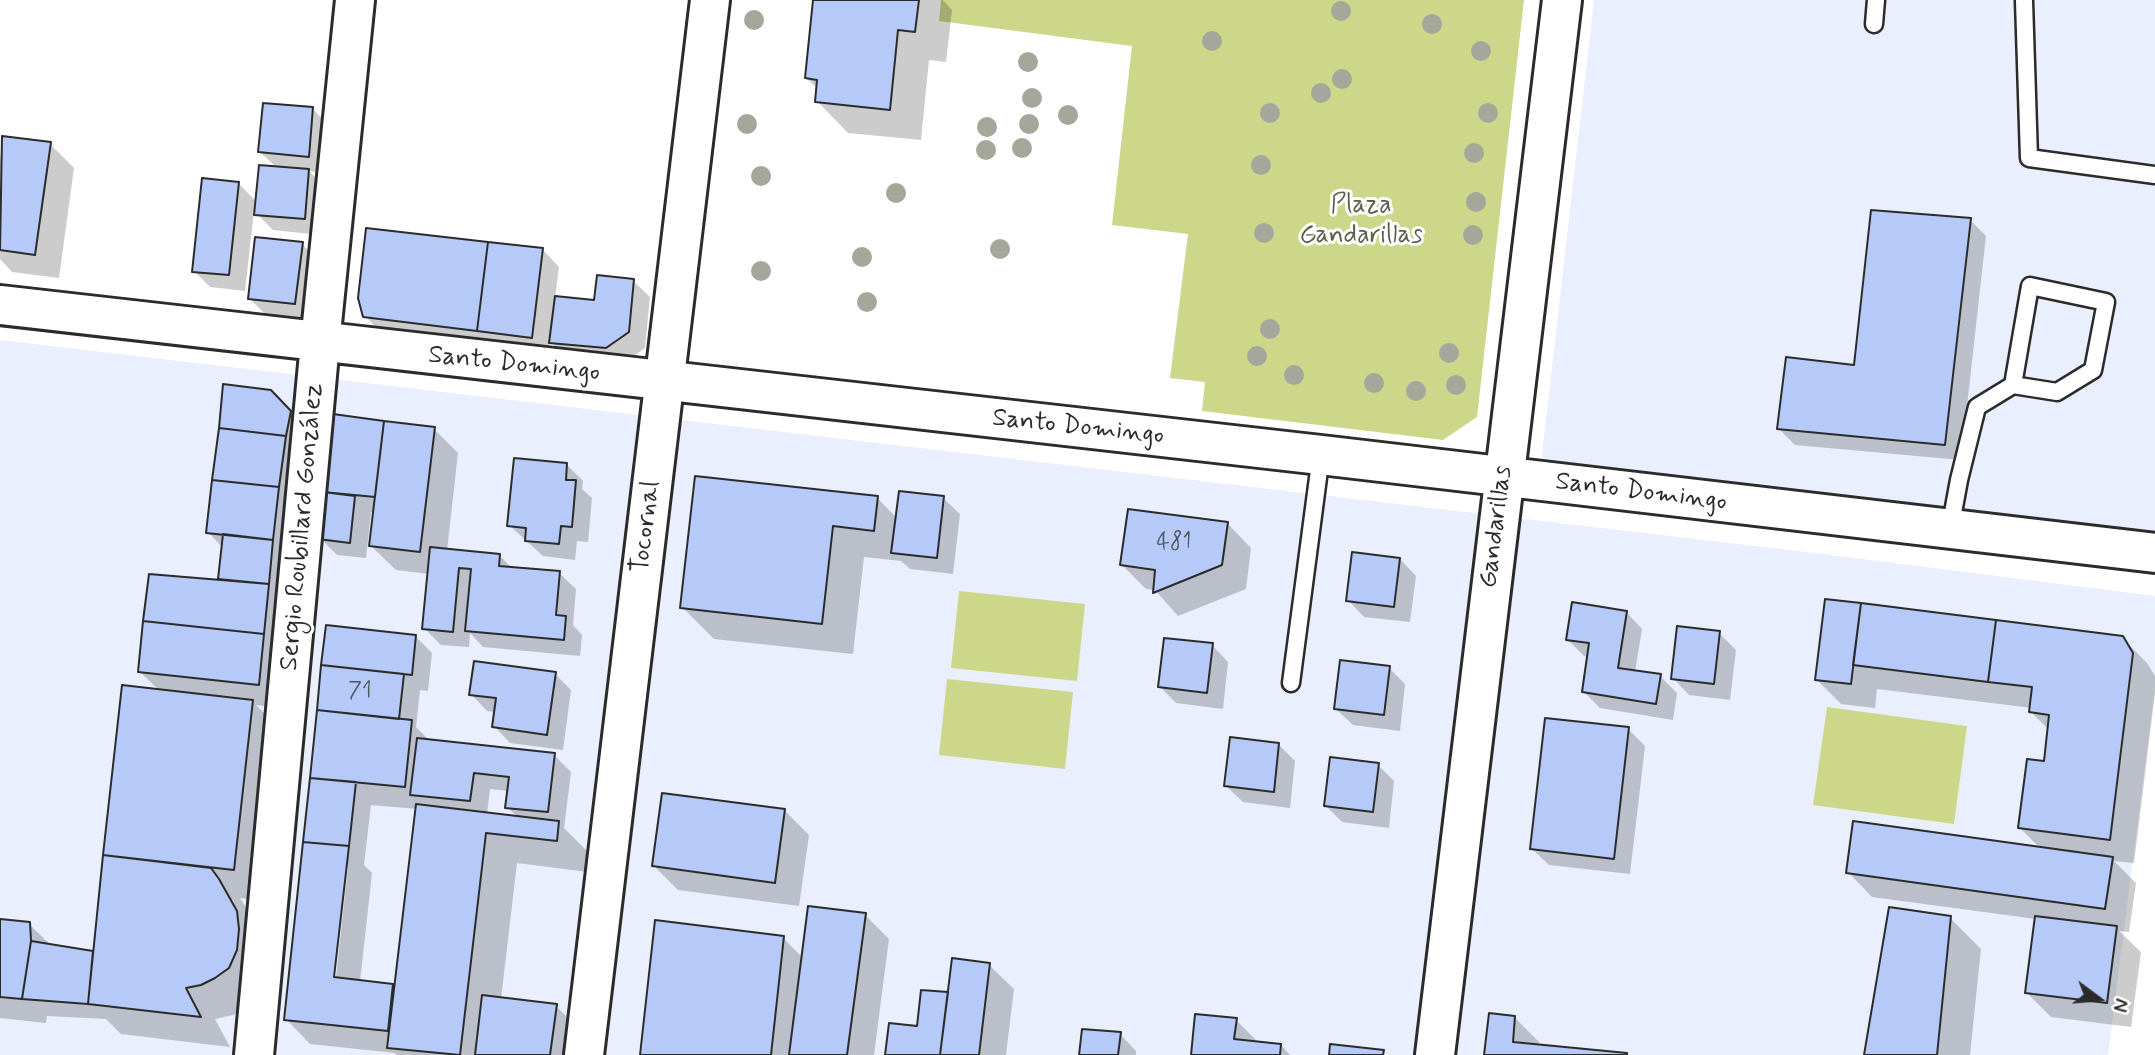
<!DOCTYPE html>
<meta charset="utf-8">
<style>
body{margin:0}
#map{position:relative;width:2155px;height:1055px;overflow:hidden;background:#fff;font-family:Mynerve,sans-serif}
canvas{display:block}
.north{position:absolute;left:2064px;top:964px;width:70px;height:70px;-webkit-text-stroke:5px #fff;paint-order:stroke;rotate:106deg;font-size:19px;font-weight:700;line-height:28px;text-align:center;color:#2b2b2b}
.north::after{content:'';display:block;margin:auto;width:24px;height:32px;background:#2b2b2b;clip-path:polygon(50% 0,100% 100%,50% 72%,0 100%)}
</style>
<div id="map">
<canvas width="2155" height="1055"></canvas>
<div class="north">N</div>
</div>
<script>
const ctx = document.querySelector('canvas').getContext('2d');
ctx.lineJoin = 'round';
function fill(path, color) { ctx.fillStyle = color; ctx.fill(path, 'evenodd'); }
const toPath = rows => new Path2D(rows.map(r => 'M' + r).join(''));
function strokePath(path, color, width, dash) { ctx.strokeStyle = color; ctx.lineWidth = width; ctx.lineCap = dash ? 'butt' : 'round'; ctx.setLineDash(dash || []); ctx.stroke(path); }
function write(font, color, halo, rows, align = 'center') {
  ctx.font = font + ' Mynerve,sans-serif'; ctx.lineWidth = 6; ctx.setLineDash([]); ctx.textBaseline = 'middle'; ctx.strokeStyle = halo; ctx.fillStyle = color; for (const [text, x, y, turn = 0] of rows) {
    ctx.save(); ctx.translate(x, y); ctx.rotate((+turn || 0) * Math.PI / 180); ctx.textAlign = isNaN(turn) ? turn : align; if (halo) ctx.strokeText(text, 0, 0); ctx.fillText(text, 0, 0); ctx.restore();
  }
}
fill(toPath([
 [1594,0,2155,0,2155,541,1540,472],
 [0,340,1823,554,2155,596,2155,687,2108,1055,0,1055]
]), '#e9effd');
fill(toPath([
 [941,0,1524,0,1477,417,1443,440,1202,411,1205,382,1170,378,1188,234,1112,225,1132,46,939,21],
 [959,591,1085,604,1077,681,951,668],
 [947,679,1073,692,1065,769,939,755],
 [1827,707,1967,726,1954,824,1813,805]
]), '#ccd78a');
fill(toPath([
 [815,0,943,0,952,10,946,62,929,60,921,140,848,133,817,101,818,89,806,78],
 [313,109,329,126,325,173,309,171,325,187,321,235,273,230,254,211,245,291,210,287,194,271,238,183,257,202,277,168,260,152],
 [3,138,50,144,74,168,59,278,12,272,0,259,0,160],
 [1970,220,1986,236,1961,460,1795,445,1779,429,1856,367],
 [302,244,318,261,311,320,266,315,249,298],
 [543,250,559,267,555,298,596,302,633,281,650,297,645,348,623,364,568,359,550,341,548,353,389,341,365,316],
 [287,408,306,429,282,708,256,705,284,733,264,901,240,898,268,944,247,1009,233,1015,215,1019,230,1047,121,1034,106,1019,47,1016,46,1023,0,1018,0,921,29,924,52,946,95,954,124,687,160,691,140,672,223,582,220,579,223,548,208,532],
 [434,429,458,453,447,551,500,556,513,569,559,573,576,589,573,625,582,635,580,656,483,647,470,633,469,647,441,645,424,628,429,574,396,570,371,546,375,512,371,512,366,558,337,555,320,538,323,491],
 [567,465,583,481,582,489,592,498,588,542,577,541,575,560,543,556,509,525],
 [877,498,897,518,943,498,960,514,953,574,910,569,901,561,864,557,853,654,714,639,682,607],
 [1227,523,1251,548,1246,589,1178,616,1155,590,1146,589,1122,565],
 [1400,559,1416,576,1410,622,1364,617,1348,600],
 [1827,601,2122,638,2147,663,2155,676,2155,693,2134,863,2114,861,2136,883,2129,932,2119,931,2141,952,2131,1027,2051,1017,2026,992,2036,919,1872,897,1848,872,2041,849,2020,828,2045,763,2049,730,2031,712,2032,708,1877,689,1875,708,1841,704,1816,679],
 [1626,612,1642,629,1635,672,1660,676,1677,693,1673,720,1600,708,1584,692,1589,657,1584,656,1567,639],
 [1719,633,1736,650,1730,700,1689,695,1673,678],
 [416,637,432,653,428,691,420,690,416,727,430,741,554,755,571,772,564,828,590,854,588,872,517,863,501,999,556,1006,580,1030,577,1055,397,1055,395,1053,310,1044,286,1019,305,843],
 [490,789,509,791,507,807,518,817,487,814],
 [371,805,417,809,396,989,392,985,360,982,372,873,364,865],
 [345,867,348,867,335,986,332,986],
 [1212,645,1228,662,1223,709,1176,703,1160,687],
 [1389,668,1405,684,1400,731,1353,725,1336,709],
 [555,674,571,690,563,750,510,743,494,726,496,712,487,711,471,694],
 [1628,729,1645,746,1630,874,1549,865,1532,849],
 [1278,744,1295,761,1290,808,1243,802,1226,786],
 [1378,765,1394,781,1389,828,1342,822,1326,806],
 [785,811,809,835,799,906,678,890,653,865],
 [865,915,889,939,874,1055,641,1055,783,938,803,958],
 [1950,918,1981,949,1970,1055,1866,1055],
 [989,965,1014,989,1006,1055,887,1055,918,1028,949,994],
 [1515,1018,1539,1042,1539,1046,1627,1055,1486,1055],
 [1236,1020,1259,1043,1281,1045,1290,1055,1193,1055],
 [1120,1034,1136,1051,1136,1055,1081,1055]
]), '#0003');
const building = toPath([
 [813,0,919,0,915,32,898,30,890,110,815,102,817,80,805,78,813,0],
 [263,103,313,107,309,157,258,152,263,103],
 [2,136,51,142,35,255,0,250,2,136],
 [259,165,309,169,305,219,254,215,259,165],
 [202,178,239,182,229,275,192,272,202,178],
 [1871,210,1971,218,1945,445,1777,429,1786,357,1854,365,1871,210],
 [366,228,488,242,477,331,363,317,358,298,366,228],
 [255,237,303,242,295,304,248,299,255,237],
 [488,242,543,248,532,338,477,331,488,242],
 [597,275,634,279,629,332,606,348,549,343,555,296,594,300,597,275],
 [223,384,271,390,291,411,286,436,219,428,223,384],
 [333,414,384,421,375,497,323,492,326,422,333,414],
 [384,421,435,427,420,552,369,546,384,421],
 [219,428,286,436,279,487,212,480,219,428],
 [514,458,567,463,566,480,576,480,572,527,561,526,559,544,525,541,526,528,507,526,514,458],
 [695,476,878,496,874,531,833,526,822,624,680,608,695,476],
 [212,480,279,487,273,540,206,533,212,480],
 [899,491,944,496,937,558,891,553,899,491],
 [323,492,355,496,350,543,318,539,323,492],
 [1128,509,1228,522,1222,565,1153,593,1155,570,1120,565,1128,509],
 [223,534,273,540,269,584,218,579,223,534],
 [430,547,500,554,499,566,560,571,556,615,566,616,564,640,465,631,471,569,459,568,453,632,422,629,430,547],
 [1352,552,1400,558,1394,607,1346,601,1352,552],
 [149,574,269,584,264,634,143,621,149,574],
 [1825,599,1861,603,1851,684,1815,680,1825,599],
 [1572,602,1627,611,1618,668,1661,674,1656,704,1582,692,1589,643,1566,640,1572,602],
 [1861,603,1996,620,1988,682,1853,665,1861,603],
 [1996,620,2123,636,2133,653,2110,840,2018,828,2027,759,2044,761,2049,715,2029,712,2032,687,1988,682,1996,620],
 [143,621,264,634,259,685,138,672,143,621],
 [326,625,416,635,412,675,321,665,326,625],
 [1677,626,1720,631,1714,684,1671,679,1677,626],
 [1164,638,1213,643,1207,693,1158,687,1164,638],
 [1340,660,1390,666,1384,715,1334,709,1340,660],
 [474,661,556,672,547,735,492,727,496,698,469,695,474,661],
 [321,665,404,674,399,719,317,710,321,665],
 [122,685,253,700,234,870,103,855,122,685],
 [317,710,412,720,405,787,310,778,317,710],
 [1545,718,1629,727,1614,859,1530,849,1545,718],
 [1230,737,1279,743,1274,792,1224,786,1230,737],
 [417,738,555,753,548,812,505,808,509,777,474,773,470,801,410,795,417,738],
 [1330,757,1379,763,1373,812,1324,806,1330,757],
 [310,778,356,782,349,846,303,842,310,778],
 [662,793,785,809,775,883,652,866,662,793],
 [416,804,559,821,557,841,486,833,460,1055,387,1048,416,804],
 [1853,821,2113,857,2105,909,1846,873,1853,821],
 [303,842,349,846,334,977,393,984,388,1031,284,1020,303,842],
 [103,855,211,868,219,879,237,911,239,929,237,950,229,968,215,978,201,985,186,988,201,1017,88,1004,103,855],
 [808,906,866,913,847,1055,789,1055,808,906],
 [1889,907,1951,916,1937,1055,1864,1055,1889,907],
 [2035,916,2117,926,2107,1003,2025,993,2035,916],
 [0,919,30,922,31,941,22,999,0,997,0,919],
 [655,920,784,936,771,1055,640,1055,655,920],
 [31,941,93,951,88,1004,22,999,31,941],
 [952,958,990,963,979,1055,940,1055,952,958],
 [921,990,948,992,940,1055,885,1055,889,1023,917,1026,921,990],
 [482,995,557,1004,550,1055,475,1055,482,995],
 [1489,1013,1515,1016,1513,1042,1627,1053,1627,1055,1484,1055,1489,1013],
 [1195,1014,1237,1018,1234,1039,1281,1044,1280,1055,1191,1055,1195,1014],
 [1082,1029,1121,1032,1118,1055,1079,1055,1082,1029],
 [1330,1044,1384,1050,1383,1055,1329,1055,1330,1044]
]);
fill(building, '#b6caf9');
strokePath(building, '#2b2b2b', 2);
const lane = toPath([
 [2024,1,2029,158,2155,175],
 [1874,24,1876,0],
 [1950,529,1959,480,1977,407,2013,385,2030,286,2106,302,2093,370,2057,392,2013,385],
 [1291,683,1321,455]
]);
const secondary = toPath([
 [0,305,1321,455,2155,553],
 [254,1055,320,343,355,0],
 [584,1055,710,0],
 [1435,1055,1562,0]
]);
strokePath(lane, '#2b2b2b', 21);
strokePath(secondary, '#2b2b2b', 44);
strokePath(lane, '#fff', 16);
strokePath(secondary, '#fff', 38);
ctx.fillStyle = '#a5a79a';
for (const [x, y] of [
 [1341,11],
 [754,20],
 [1432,24],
 [1212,41],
 [1481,51],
 [1028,62],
 [1342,79],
 [1321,93],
 [1032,98],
 [1270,113],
 [1488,113],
 [1068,115],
 [747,124],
 [1029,124],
 [987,127],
 [1022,148],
 [986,150],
 [1474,153],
 [1261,165],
 [761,176],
 [896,193],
 [1476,202],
 [1264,233],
 [1473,235],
 [1000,249],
 [862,257],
 [761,271],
 [867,302],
 [1270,329],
 [1449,353],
 [1257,356],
 [1294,375],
 [1374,383],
 [1456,385],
 [1416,391]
]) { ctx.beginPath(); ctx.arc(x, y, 10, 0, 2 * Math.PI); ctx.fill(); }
write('23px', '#4e535e', null, [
 ["481",1174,543],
 ["71",360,692]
]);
write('26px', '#5b5f48', '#fff', [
 ["Plaza",1361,207],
 ["Gandarillas",1361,237]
]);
write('26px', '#2b2b2b', '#fff', [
 ["Santo Domingo",514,365,6],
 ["Santo Domingo",1078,428,6],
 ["Santo Domingo",1641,493,7],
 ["Sergio Roubillard González",303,527,-85],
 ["Tocornal",647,527,-83],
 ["Gandarillas",1497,527,-83]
]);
</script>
